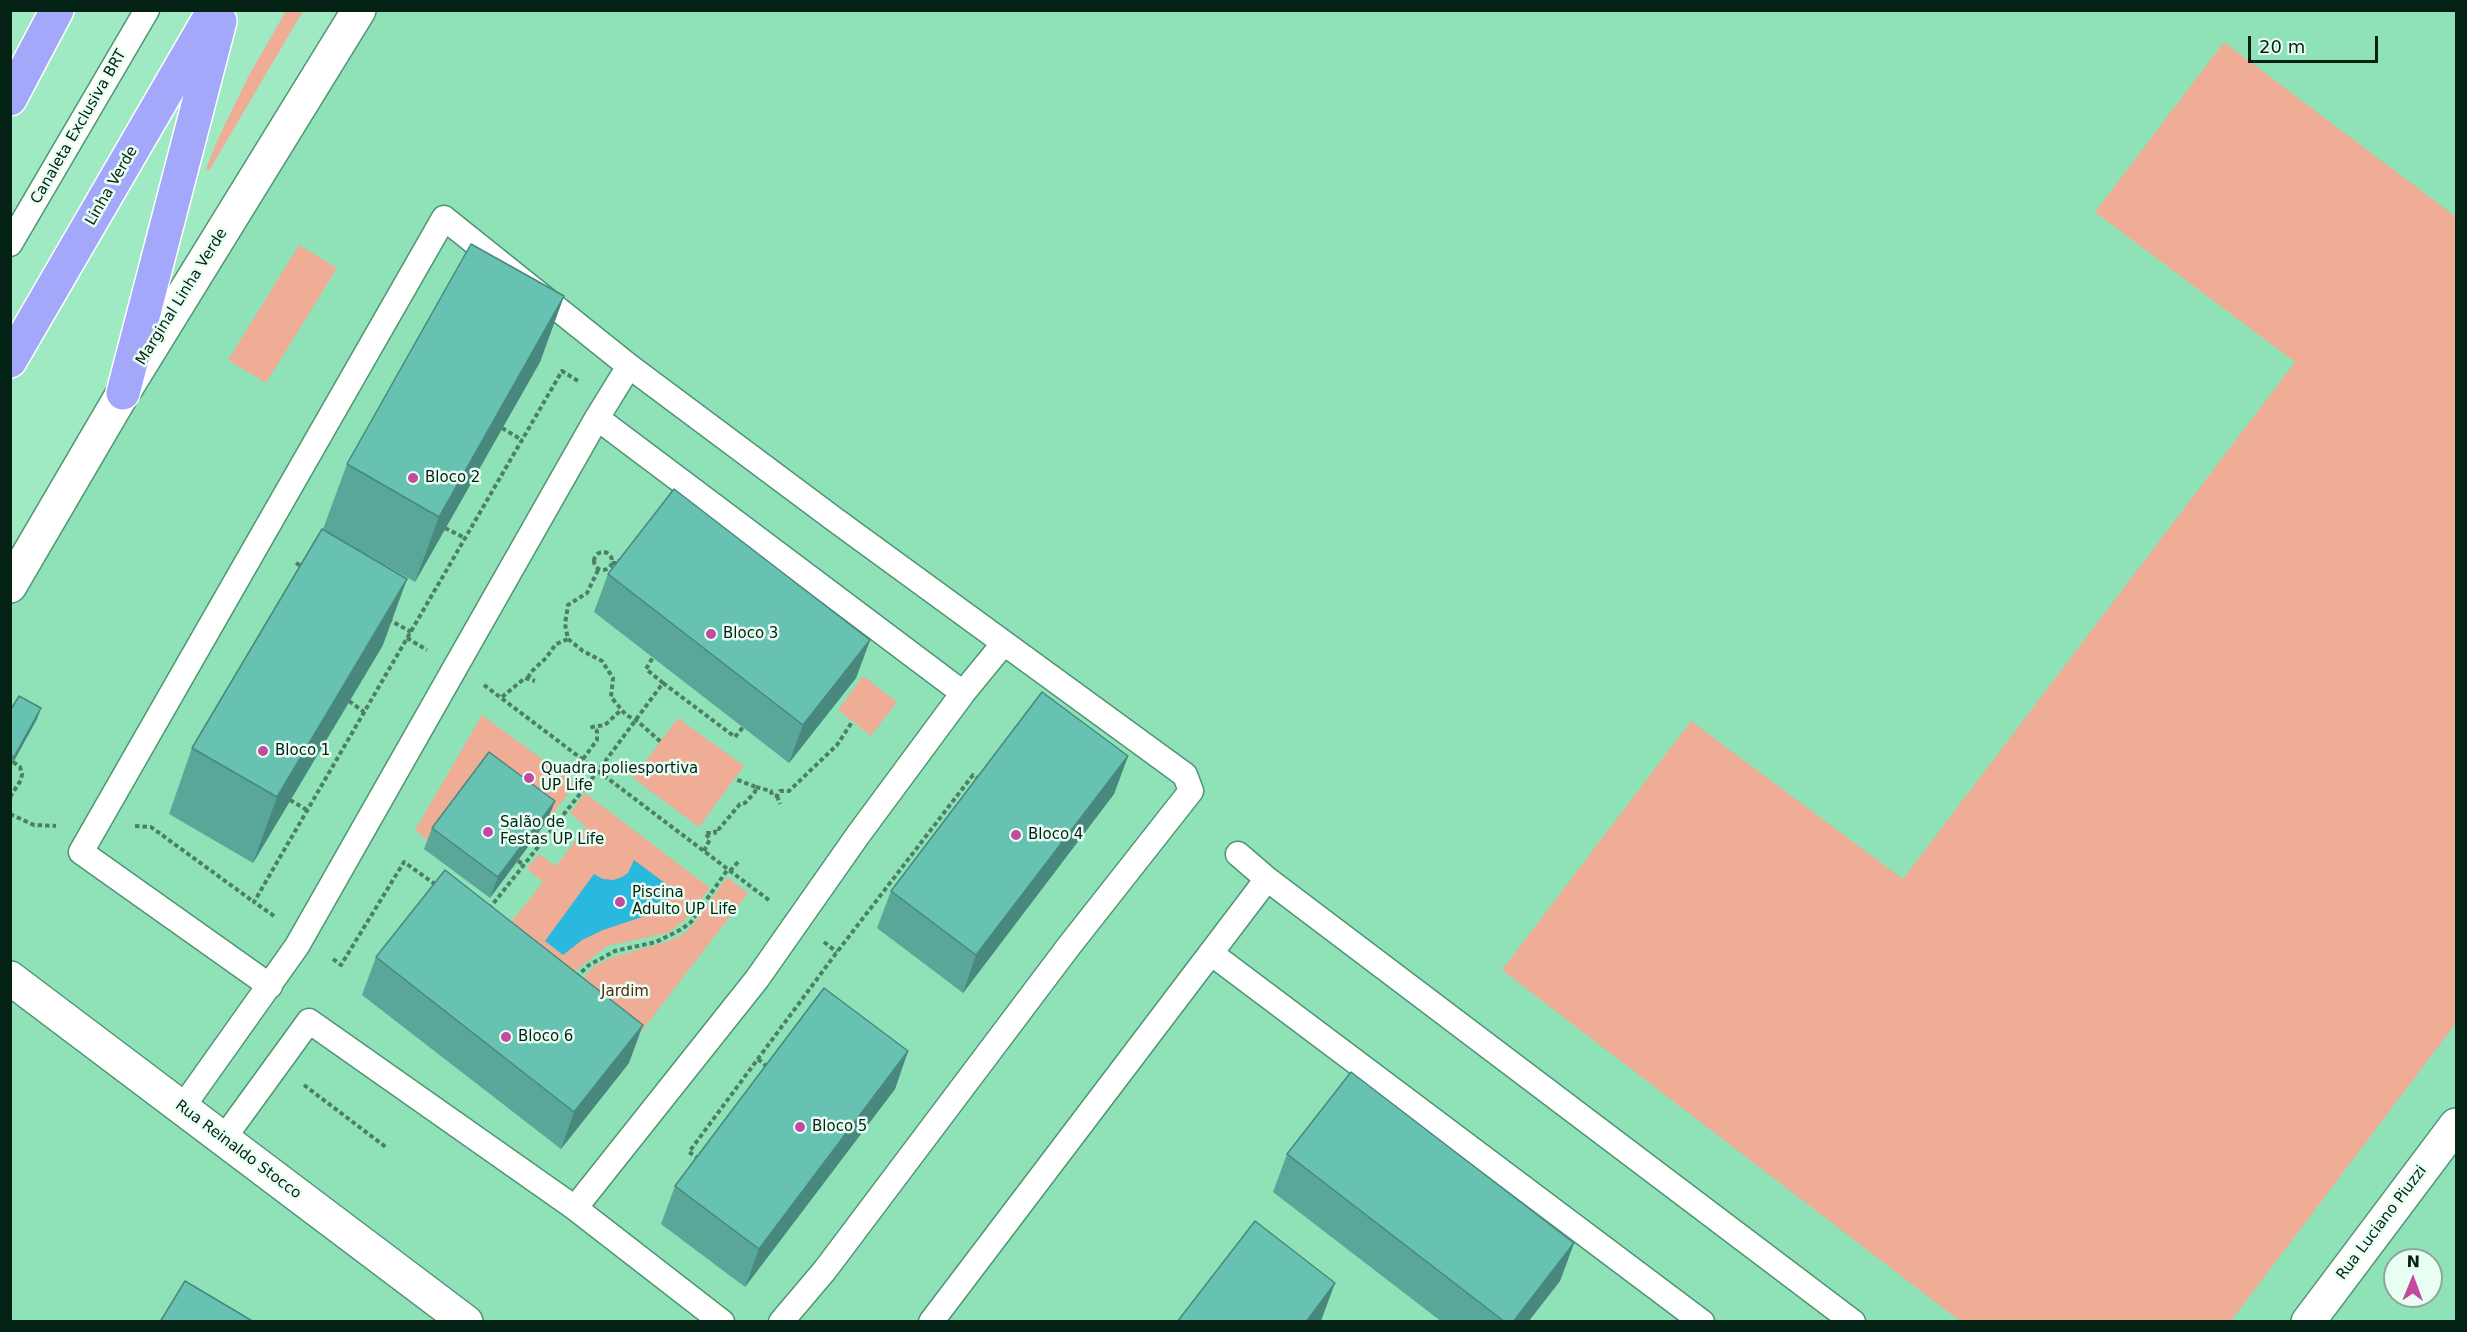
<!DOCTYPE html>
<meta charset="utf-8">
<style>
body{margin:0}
#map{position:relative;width:2467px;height:1332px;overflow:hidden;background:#a0eac3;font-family:"DejaVu Sans",sans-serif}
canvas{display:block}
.frame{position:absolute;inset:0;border:12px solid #032214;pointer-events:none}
.north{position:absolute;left:2383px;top:1248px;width:60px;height:60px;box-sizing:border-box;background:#e9fef2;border:2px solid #8da699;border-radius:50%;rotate:1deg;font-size:16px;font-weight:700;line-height:24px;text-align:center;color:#032214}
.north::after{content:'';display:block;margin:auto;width:21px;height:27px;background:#c24ba0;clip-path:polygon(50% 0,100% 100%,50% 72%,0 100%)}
.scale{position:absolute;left:2248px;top:36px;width:130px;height:27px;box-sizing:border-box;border:3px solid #032214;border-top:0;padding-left:8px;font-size:18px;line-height:21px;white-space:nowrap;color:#032214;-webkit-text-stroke:4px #e9fef2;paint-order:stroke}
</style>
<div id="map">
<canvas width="2467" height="1332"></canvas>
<div class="frame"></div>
<div class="north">N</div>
<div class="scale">20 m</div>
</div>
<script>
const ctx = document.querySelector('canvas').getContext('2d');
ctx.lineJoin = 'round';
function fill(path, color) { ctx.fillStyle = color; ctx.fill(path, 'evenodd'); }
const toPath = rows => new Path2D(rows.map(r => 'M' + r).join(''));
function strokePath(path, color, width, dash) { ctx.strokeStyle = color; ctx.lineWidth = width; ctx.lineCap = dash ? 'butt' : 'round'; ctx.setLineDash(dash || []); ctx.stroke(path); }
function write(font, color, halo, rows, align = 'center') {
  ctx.font = font + ' "DejaVu Sans",sans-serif'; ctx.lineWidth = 5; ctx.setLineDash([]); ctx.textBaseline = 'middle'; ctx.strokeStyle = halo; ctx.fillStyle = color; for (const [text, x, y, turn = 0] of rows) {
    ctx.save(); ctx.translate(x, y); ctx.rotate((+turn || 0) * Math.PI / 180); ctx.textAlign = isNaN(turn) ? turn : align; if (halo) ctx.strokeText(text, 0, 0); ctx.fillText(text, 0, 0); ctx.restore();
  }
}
fill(toPath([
 [363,11,2456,11,2456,1321,11,1321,10,595],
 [2395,1260,2431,1260,2431,1296,2395,1296]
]), '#8fe2b7');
fill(toPath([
 [286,11,303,11,209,171,206,169,217,141,248,77],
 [2224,42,2456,217,2456,1023,2231,1321,1960,1321,1502,970,1691,721,1903,879,2295,362,2095,212],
 [299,245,337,268,266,383,228,360],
 [863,676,897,702,871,736,838,710],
 [482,715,576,784,547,821,429,842,415,830],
 [678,718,744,766,699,827,633,778],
 [585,793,710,888,685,920,668,933,607,946,569,976,504,931,543,882,527,869,539,854,556,866,586,827,570,813],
 [727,877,748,893,631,1045,577,1003,577,985,594,966,611,958,669,941,683,934,693,925]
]), '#efad95');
fill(toPath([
 [634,860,677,892,657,912,603,930,582,940,563,955,545,941,594,874,603,879,613,880,622,877,628,873]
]), '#29b8de');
const lane = toPath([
 [10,244,147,10],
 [597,418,963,693],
 [1238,854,1267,879,1853,1322],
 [1212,954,1702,1322],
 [270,986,81,852,444,218,629,366,834,519,1185,775,1191,791,1069,946,825,1270,781,1322],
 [182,1108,297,946,597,418,629,366],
 [224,1138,309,1021,575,1208,722,1322],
 [575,1208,757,979,858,835,963,693,1004,643],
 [931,1322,1267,879]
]);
const street = toPath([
 [10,978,466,1322],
 [2308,1322,2456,1125]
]);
const secondary = toPath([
 [10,586,123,393,359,10]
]);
const highway = toPath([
 [10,99,57,10],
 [10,361,214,10],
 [123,393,220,21]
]);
strokePath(lane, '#4e9673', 27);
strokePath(street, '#4e9673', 36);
strokePath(secondary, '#4e9673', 36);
strokePath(highway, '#fff', 36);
strokePath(toPath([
 [502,428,522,440],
 [445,528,465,538],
 '594 561a9 9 0 1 1 18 0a9 9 0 1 1-18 0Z',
 [296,563,305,568],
 [612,563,617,563,620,560],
 [598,570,587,593,568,605,565,624,568,639,583,651,602,661,613,678,611,697,626,715,636,720,661,742],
 [388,619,411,632],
 [407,638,427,650],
 [528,678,531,672,546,658,556,644,568,639],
 [663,683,735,737,743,727],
 [484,685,770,901],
 [502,697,525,678,535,681],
 [349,701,364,712],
 [583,759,597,740,597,731,592,727,605,725,621,710],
 [756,787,771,791,772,795,777,796,780,791,789,791,837,745,852,722],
 [777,796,780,804],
 [10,797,21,780,22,774,20,767,13,762],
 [290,800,307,810],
 [10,814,34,825,56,826],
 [135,826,151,827,254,902],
 [704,851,710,839,705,833,715,833,715,829,719,829,740,804,745,803,755,792,756,787,735,779],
 [518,861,524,865],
 [730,871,738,862],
 [489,909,598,771,663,683,646,669,653,657],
 [274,916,254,902,562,371,578,381],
 [824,942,837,952],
 [333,959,341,965,404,862,436,885],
 [576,977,589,965,615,951,656,942,682,929,691,922,728,869],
 [758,1059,769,1068],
 [304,1085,387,1148],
 [699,1159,689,1152,837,952,973,775,979,779]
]), '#4c7f65', 4, [4.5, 3]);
strokePath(lane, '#fff', 24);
strokePath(street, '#fff', 33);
strokePath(secondary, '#fff', 33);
strokePath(highway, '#a3a8fb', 33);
fill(toPath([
 [564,296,540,362,415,582,362,552,383,645,253,863,169,814,192,748,323,529,347,464],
 [608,574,870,640,856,678,789,763,594,612],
 [10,711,37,719,10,768],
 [1128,756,1114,794,963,993,877,928,891,891],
 [555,801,547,821,490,898,424,849,432,828],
 [376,957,629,1063,561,1149,362,995],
 [908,1051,895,1089,745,1287,661,1224,675,1186],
 [1287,1154,1574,1243,1560,1281,1528,1322,1442,1322,1273,1192]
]), '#59a799');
fill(toPath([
 [564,296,540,362,415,582,439,517],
 [407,579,383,645,253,863,277,797],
 [870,640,856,678,789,763,803,725],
 [41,708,37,719,10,768,14,757],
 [1128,756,1114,794,963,993,976,955],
 [555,801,547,821,490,898,498,877],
 [643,1025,629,1063,561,1149,574,1112],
 [908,1051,895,1089,745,1287,759,1249],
 [1574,1243,1560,1281,1528,1322,1513,1322],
 [1335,1283,1321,1321,1306,1322]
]), '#48887d');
const building = toPath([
 [471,244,564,296,439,517,347,464,471,244],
 [674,489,870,640,803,725,608,574,674,489],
 [322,529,407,579,277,797,192,748,322,529],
 [1042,692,1128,756,976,955,891,891,1042,692],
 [19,696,41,708,14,757,10,755,10,711,19,696],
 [489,752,555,801,498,877,432,828,489,752],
 [445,870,643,1025,574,1112,376,957,445,870],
 [824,988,908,1051,759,1249,675,1186,824,988],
 [1351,1072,1574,1243,1513,1322,1505,1322,1287,1154,1351,1072],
 [1255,1221,1335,1283,1306,1322,1177,1322,1255,1221],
 [185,1281,254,1322,160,1322,185,1281]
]);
fill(building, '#67c2b2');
strokePath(building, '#48887d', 1.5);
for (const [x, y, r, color] of [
 [413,478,6,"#c24ba0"],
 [711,634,6,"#c24ba0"],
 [263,751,6,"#c24ba0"],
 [529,778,6,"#c24ba0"],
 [488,832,6,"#c24ba0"],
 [1016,835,6,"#c24ba0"],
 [620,902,6,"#c24ba0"],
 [506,1037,6,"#c24ba0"],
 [800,1127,6,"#c24ba0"]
]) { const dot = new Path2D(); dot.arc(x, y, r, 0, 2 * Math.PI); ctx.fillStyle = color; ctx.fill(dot); strokePath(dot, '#e9fef2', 2); }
write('15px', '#032214', '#e9fef2', [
 ["Canaleta Exclusiva BRT",79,127,-60],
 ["Linha Verde",112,186,-60],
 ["Marginal Linha Verde",182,297,-58],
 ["Rua Reinaldo Stocco",238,1150,37],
 ["Rua Luciano Piuzzi",2382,1223,-53]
]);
write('15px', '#032214', '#e9fef2', [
 ["Bloco 2",425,478],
 ["Bloco 3",723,634],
 ["Bloco 1",275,751],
 ["Quadra poliesportiva",541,769],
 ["UP Life",541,786],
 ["Salão de",500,823],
 ["Festas UP Life",500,840],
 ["Bloco 4",1028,835],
 ["Piscina",632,893],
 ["Adulto UP Life",632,910],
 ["Bloco 6",518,1037],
 ["Bloco 5",812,1127]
], 'left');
write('15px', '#60250d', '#e9fef2', [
 ["Jardim",625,992]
]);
</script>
